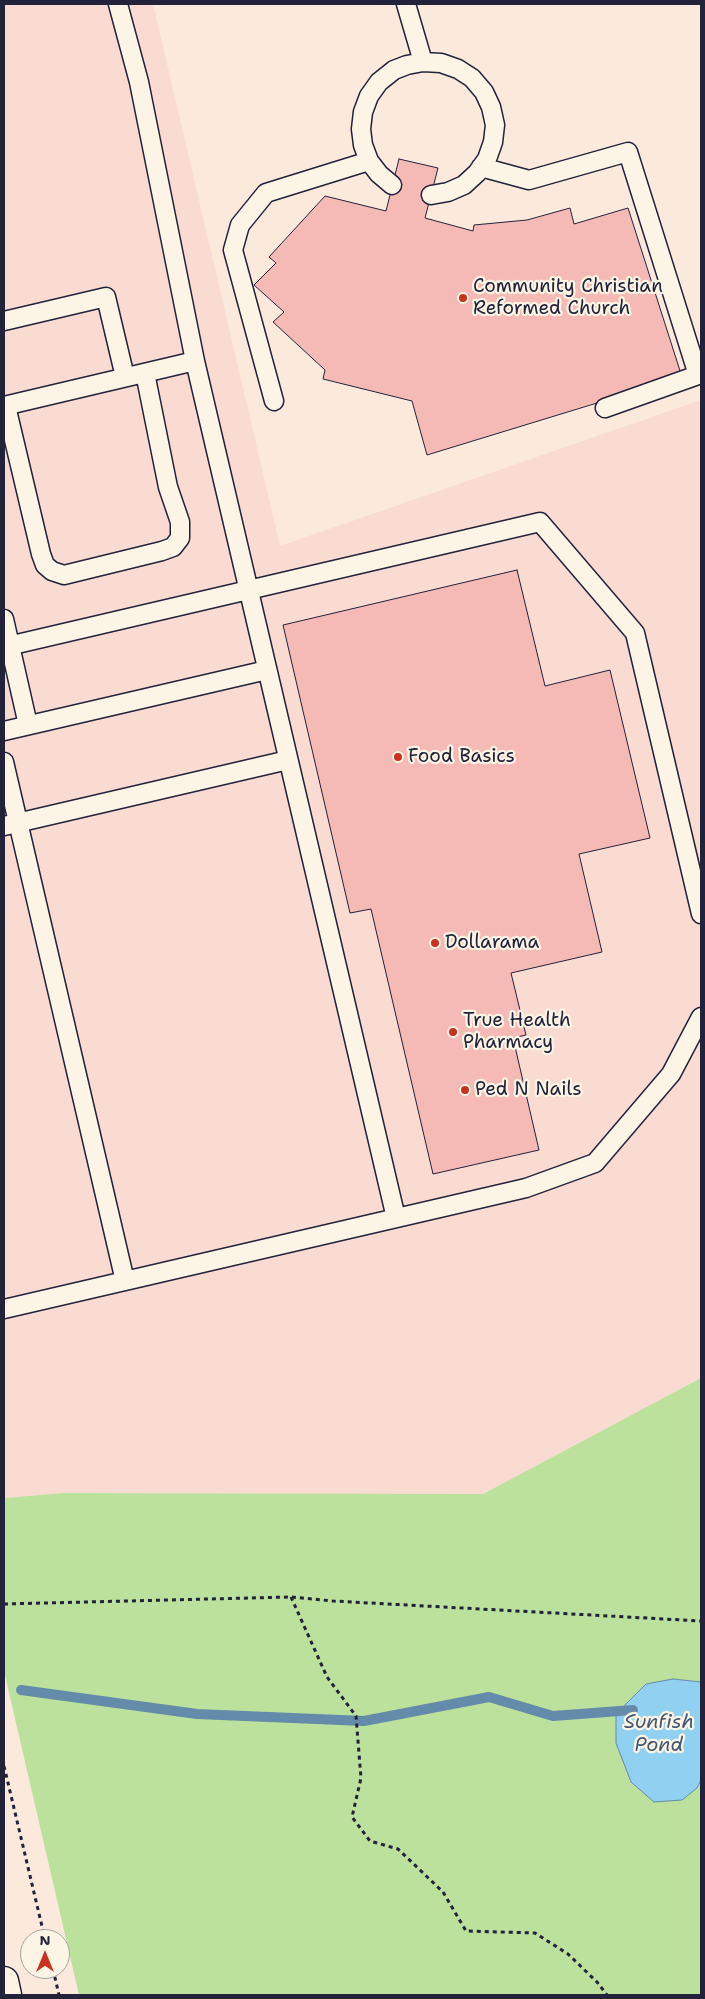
<!DOCTYPE html>
<style>
body{margin:0}
#map{position:relative;width:705px;height:1999px;overflow:hidden;background:#fbe9dc;font-family:"Shantell Sans",sans-serif}
canvas{display:block}
.frame{position:absolute;inset:0;border:5px solid #22223b;pointer-events:none}
.north{position:absolute;left:20px;top:1929px;width:50px;height:50px;box-sizing:border-box;background:#fcf5e5;border:1px solid #a5a1a1;border-radius:50%;rotate:0deg;font-size:14px;font-weight:700;line-height:20px;text-align:center;color:#22223b}
.north::after{content:'';display:block;margin:auto;width:18px;height:22px;background:#c8321e;clip-path:polygon(50% 0,100% 100%,50% 72%,0 100%)}
</style>
<div id="map">
<canvas width="705" height="1999"></canvas>
<div class="frame"></div>
<div class="north">N</div>
</div>
<script>
const ctx = document.querySelector('canvas').getContext('2d');
ctx.lineJoin = 'round';
function fill(path, color) { ctx.fillStyle = color; ctx.fill(path, 'evenodd'); }
const toPath = rows => new Path2D(rows.map(r => 'M' + r).join(''));
function strokePath(path, color, width, dash) { ctx.strokeStyle = color; ctx.lineWidth = width; ctx.lineCap = dash ? 'butt' : 'round'; ctx.setLineDash(dash || []); ctx.stroke(path); }
function write(font, color, halo, rows, align = 'center') {
  ctx.font = font + ' "Shantell Sans",sans-serif'; ctx.lineWidth = 4.5; ctx.setLineDash([]); ctx.textBaseline = 'middle'; ctx.strokeStyle = halo; ctx.fillStyle = color; for (const [text, x, y, turn = 0] of rows) {
    ctx.save(); ctx.translate(x, y); ctx.rotate((+turn || 0) * Math.PI / 180); ctx.textAlign = isNaN(turn) ? turn : align; if (halo) ctx.strokeText(text, 0, 0); ctx.fillText(text, 0, 0); ctx.restore();
  }
}
fill(toPath([
 [4,4,153,4,280,546,701,400,701,1378,483,1494,64,1493,4,1498]
]), '#f9dbd1');
fill(toPath([
 [701,1378,701,1682,673,1679,616,1714,697,1788,701,1780,701,1995,79,1995,4,1671,4,1498,64,1493,483,1494]
]), '#bbe19c');
const water = toPath([
 [673,1679,701,1682,701,1780,697,1788,682,1800,654,1802,631,1782,616,1743,616,1714,646,1684,673,1679]
]);
fill(water, '#90d1f2');
strokePath(water, '#648ba9', 1);
strokePath(toPath([
 [21,1690,197,1714,364,1721,489,1697,553,1716,633,1710]
]), '#648ba9', 10);
const building = toPath([
 [399,159,438,168,425,218,473,231,474,225,527,220,570,208,574,224,628,208,682,377,427,455,412,401,323,379,325,370,273,322,284,312,254,285,276,263,269,257,325,196,386,211,399,159],
 [517,570,545,686,610,670,650,838,579,854,602,952,511,973,526,1035,513,1038,539,1150,433,1174,371,909,350,913,283,625,517,570]
]);
fill(building, '#f5b9b6');
strokePath(building, '#22223b', 1);
const service = toPath([
 [118,4,139,82,195,361,396,1218],
 [406,4,423,62],
 [481,167,529,180,628,152,698,375,605,408],
 [392,185,379,174,369,161,363,145,361,129,363,112,369,96,379,82,394,70,407,65,423,62,441,63,458,69,472,78,484,92,491,107,495,125,493,142,487,159,477,173,464,185,448,192,431,195],
 [4,321,106,297,125,377],
 [274,401,233,250,240,225,266,193,369,161],
 [4,406,195,361],
 [6,406,41,554,45,565,52,571,64,575,162,551,173,547,180,538,180,522,168,487,145,373],
 [4,619,28,725],
 [4,647,540,522,635,633,701,914],
 [4,731,267,670],
 [4,762,125,1281],
 [4,826,288,760],
 [4,1309,526,1188,595,1163,671,1074,701,1017]
]);
const secondary = toPath([
 [4,1981,7,1995]
]);
strokePath(service, '#22223b', 21);
strokePath(secondary, '#22223b', 31);
strokePath(toPath([
 [291,1597,327,1677,356,1716,361,1778,352,1817,370,1841,398,1849,443,1892,466,1931,535,1933,568,1954,597,1982,607,1995],
 [4,1604,291,1597,333,1601,701,1621],
 [4,1766,45,1939],
 [53,1969,59,1995]
]), '#22223b', 3, [4, 4]);
strokePath(service, '#fcf5e5', 18);
strokePath(secondary, '#fcf5e5', 28);
for (const [x, y, r, color] of [
 [463,298,5,"#c8321e"],
 [398,757,5,"#c8321e"],
 [435,943,5,"#c8321e"],
 [453,1032,5,"#c8321e"],
 [465,1090,5,"#c8321e"]
]) { const dot = new Path2D(); dot.arc(x, y, r, 0, 2 * Math.PI); ctx.fillStyle = color; ctx.fill(dot); strokePath(dot, '#fcf5e5', 2); }
write('19px', '#22223b', '#fcf5e5', [
 ["Community Christian",473,287],
 ["Reformed Church",473,309],
 ["Food Basics",408,757],
 ["Dollarama",445,943],
 ["True Health",463,1021],
 ["Pharmacy",463,1043],
 ["Ped N Nails",475,1090]
], 'left');
write('italic 20px', '#435772', '#fcf5e5', [
 ["Sunfish",659,1723],
 ["Pond",659,1746]
]);
</script>
